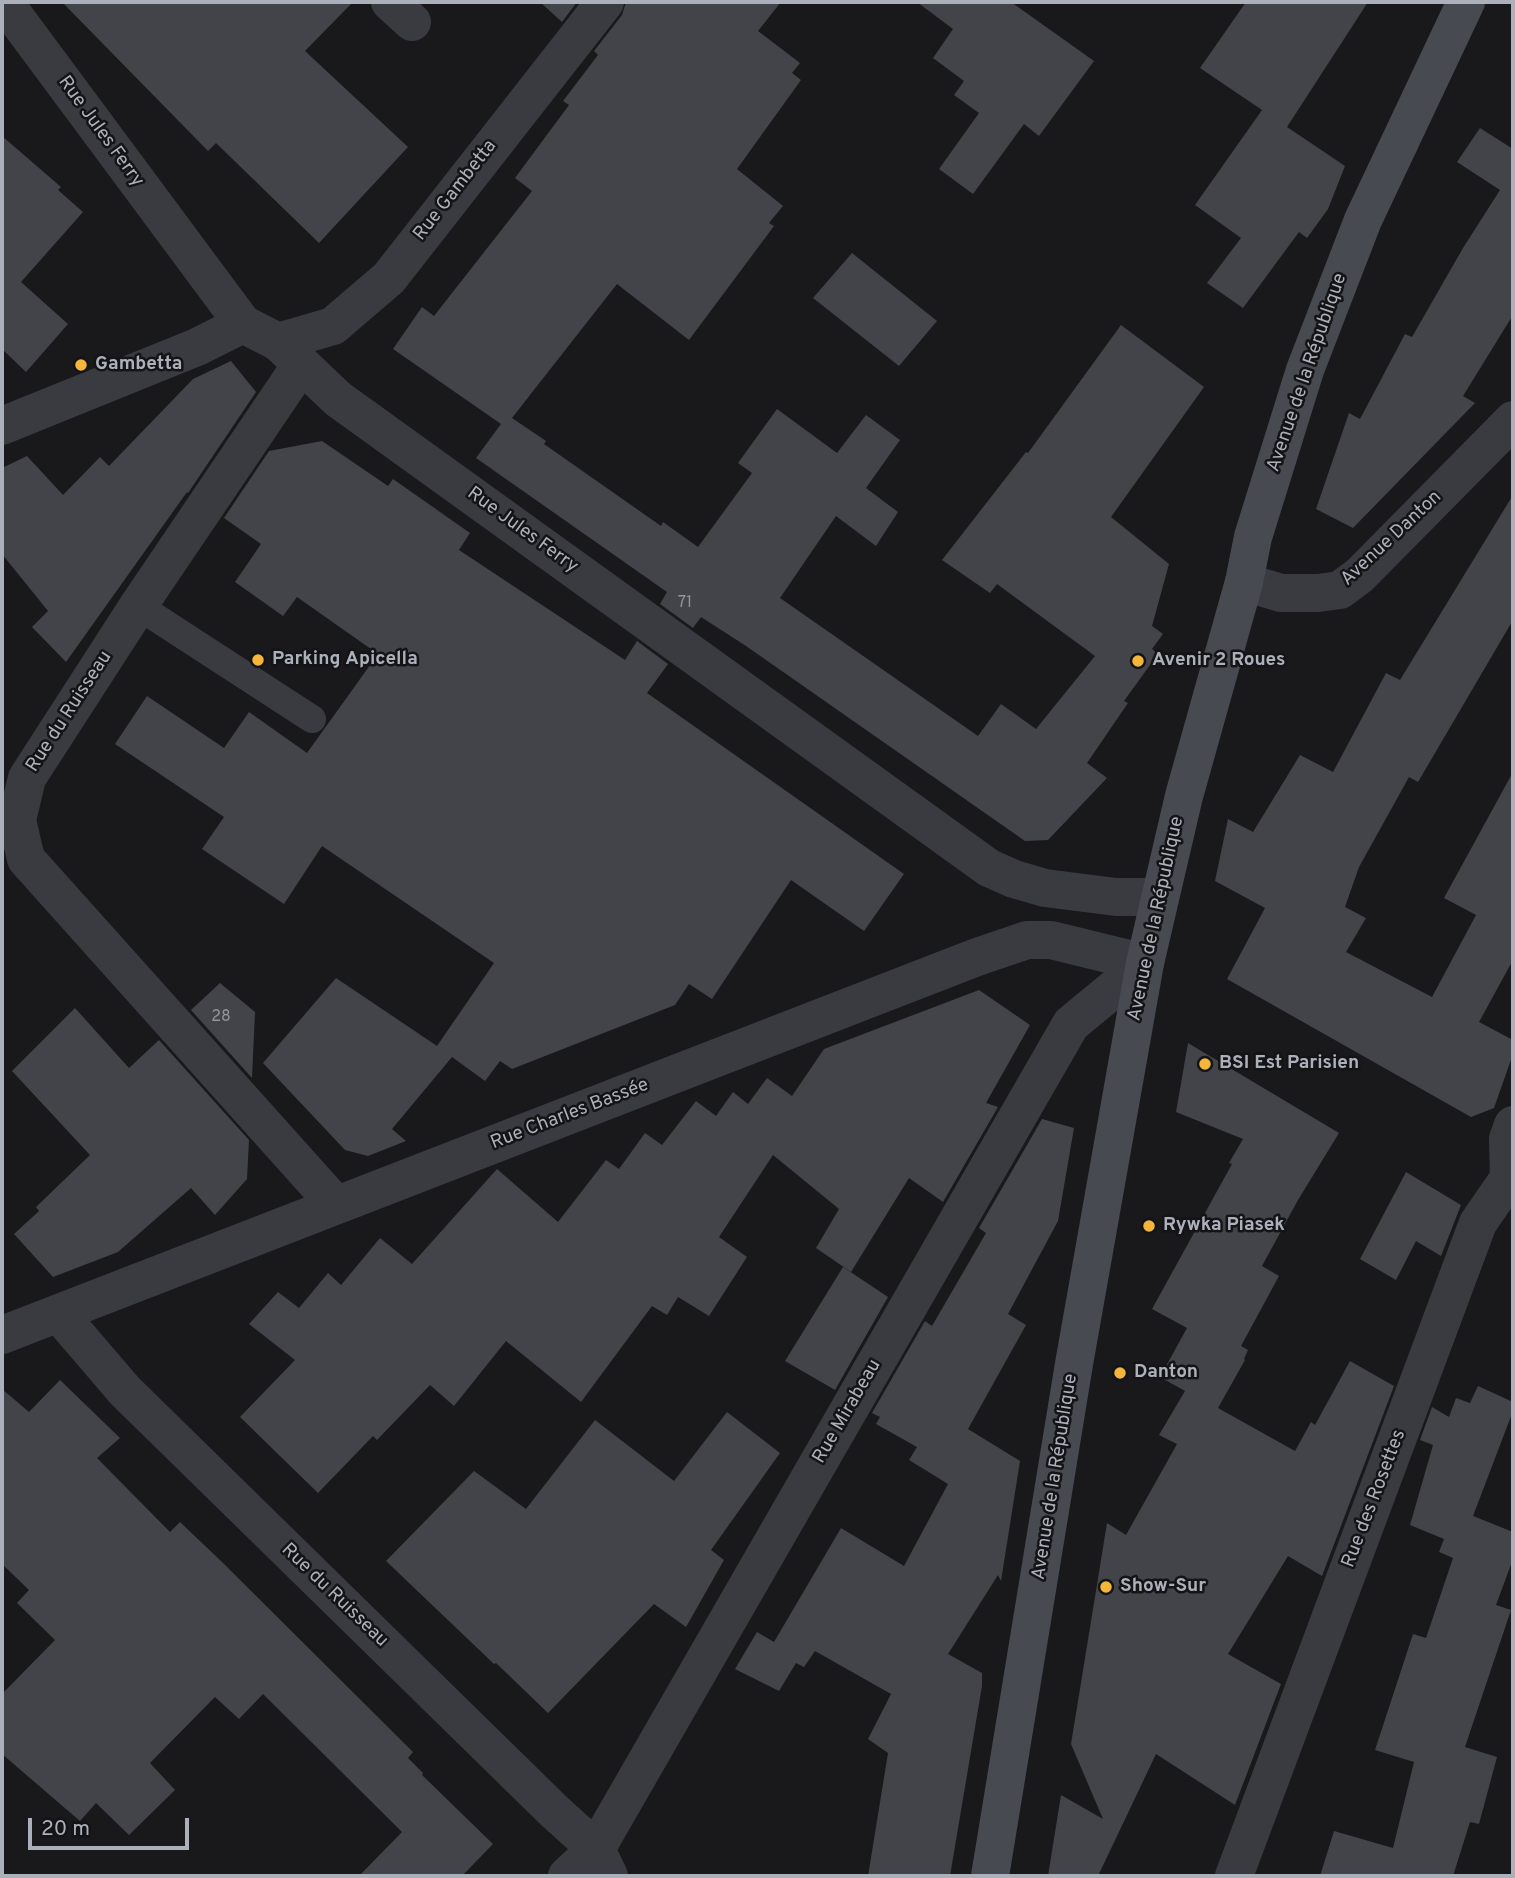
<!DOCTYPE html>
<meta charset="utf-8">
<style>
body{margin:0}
#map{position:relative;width:1515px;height:1878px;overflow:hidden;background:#19191c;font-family:Overpass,sans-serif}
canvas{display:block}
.frame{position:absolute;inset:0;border:4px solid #acb0bb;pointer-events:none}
.scale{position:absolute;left:28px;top:1818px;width:161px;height:32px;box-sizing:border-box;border:4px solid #acb0bb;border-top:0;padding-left:9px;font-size:21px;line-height:24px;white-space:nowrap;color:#acb0bb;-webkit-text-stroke:5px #141417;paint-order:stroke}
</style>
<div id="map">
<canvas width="1515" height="1878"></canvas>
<div class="frame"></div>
<div class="scale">20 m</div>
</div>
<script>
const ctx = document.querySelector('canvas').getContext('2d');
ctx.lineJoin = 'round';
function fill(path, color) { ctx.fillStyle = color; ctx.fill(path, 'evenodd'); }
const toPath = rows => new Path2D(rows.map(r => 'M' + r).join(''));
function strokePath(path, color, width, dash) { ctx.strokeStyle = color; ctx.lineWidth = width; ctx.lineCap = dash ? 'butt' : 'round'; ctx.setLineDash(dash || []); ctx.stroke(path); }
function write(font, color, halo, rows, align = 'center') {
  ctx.font = font + ' Overpass,sans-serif'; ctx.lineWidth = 5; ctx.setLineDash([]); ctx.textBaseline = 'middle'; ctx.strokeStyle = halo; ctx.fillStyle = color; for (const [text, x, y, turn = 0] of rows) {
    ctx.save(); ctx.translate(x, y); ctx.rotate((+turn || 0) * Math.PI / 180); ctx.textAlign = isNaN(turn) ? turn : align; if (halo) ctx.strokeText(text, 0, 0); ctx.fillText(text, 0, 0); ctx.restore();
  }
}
fill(toPath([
 [62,2,353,2,305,51,408,147,319,243,216,143,208,151],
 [540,2,577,2,562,22],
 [626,2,781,2,758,31,800,63,792,73,801,80,737,169,783,206,769,223,774,226,689,340,617,284,512,418,546,441,544,444,661,526,663,522,698,547,752,473,738,463,777,409,837,453,866,415,900,440,866,488,898,512,876,546,836,516,780,598,978,736,1001,704,1036,729,1095,656,997,584,990,593,942,560,1026,452,1028,453,1121,325,1204,387,1111,517,1169,564,1152,626,1163,634,1152,649,1158,654,1124,701,1128,703,1087,763,1107,778,1048,840,1025,841,746,646,701,617,693,628,660,604,667,592,476,458,501,424,393,349,422,307,434,316,532,191,515,178,569,105,563,101,598,55,594,51,622,15],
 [917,2,1011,2,1094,61,1039,136,1024,124,973,194,939,169,979,113,954,95,964,81,933,58,953,29],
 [1246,2,1368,2,1287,127,1345,166,1328,209,1307,238,1299,232,1243,308,1207,283,1241,238,1195,205,1262,110,1200,68],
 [1480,128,1513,149,1513,315,1463,396,1475,403,1353,528,1316,509,1349,413,1360,419,1405,334,1412,337,1463,248,1500,190,1457,162],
 [2,136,61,187,58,190,83,212,21,282,68,324,26,372,2,349],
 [852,253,937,321,899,366,813,298],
 [231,361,256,392,188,493,187,492,66,662,32,627,48,611,2,554,2,468,27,456,63,495,100,457,109,466,193,379],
 [322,441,388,486,393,479,470,533,459,550,625,660,637,641,668,664,647,693,904,874,864,931,791,880,712,999,689,984,675,1005,512,1069,500,1061,485,1081,452,1057,392,1129,406,1141,368,1156,345,1150,263,1063,336,978,437,1046,494,963,322,846,284,904,202,849,224,817,115,744,147,696,224,748,249,712,307,753,378,654,297,597,283,616,235,582,261,544,224,518,269,451],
 [1513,495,1513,620,1418,782,1409,777,1359,867,1345,907,1366,918,1346,952,1432,997,1476,915,1444,898,1513,772,1513,960,1479,1022,1513,1040,1513,1054,1494,1108,1471,1117,1227,979,1265,908,1215,881,1228,819,1253,832,1300,755,1333,772,1386,673,1400,680],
 [220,983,255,1012,252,1078,191,1010],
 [979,990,1030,1025,986,1103,998,1107,943,1202,909,1178,851,1272,816,1248,839,1209,773,1155,719,1237,747,1257,709,1316,678,1297,667,1315,652,1306,581,1402,506,1341,454,1406,430,1385,377,1440,373,1436,318,1493,240,1417,295,1360,249,1324,278,1292,299,1308,328,1273,341,1285,380,1238,412,1264,497,1169,558,1222,606,1160,619,1169,645,1133,662,1145,696,1101,716,1116,733,1092,748,1104,767,1078,792,1096,824,1049],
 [75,1008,129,1068,159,1040,249,1140,247,1179,215,1215,191,1188,118,1252,53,1277,14,1234,39,1211,36,1207,90,1155,12,1071],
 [1188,1043,1339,1133,1298,1200,1262,1266,1279,1276,1241,1346,1248,1350,1244,1359,1245,1360,1218,1408,1295,1451,1311,1422,1315,1425,1350,1361,1394,1386,1322,1576,1288,1556,1228,1654,1281,1684,1235,1805,1156,1754,1098,1876,1048,1876,1061,1795,1103,1819,1071,1744,1107,1523,1126,1535,1177,1444,1159,1435,1185,1391,1160,1377,1187,1328,1152,1309,1232,1164,1229,1163,1243,1139,1176,1112],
 [1042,1119,1074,1128,1058,1221,1008,1314,1026,1325,968,1429,1020,1461,1001,1581,998,1575,948,1654,982,1673,982,1686,950,1876,868,1876,888,1753,868,1739,891,1694,815,1651,804,1667,796,1663,779,1691,735,1669,757,1632,774,1642,841,1528,904,1566,948,1484,909,1460,917,1447,876,1424,880,1417,872,1413,925,1321,932,1326,986,1233,979,1228],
 [1406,1172,1461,1205,1441,1256,1416,1241,1396,1280,1360,1259],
 [843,1267,888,1297,835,1390,785,1361],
 [60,1380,120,1438,97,1458,170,1532,180,1522,221,1561,413,1752,408,1758,423,1773,422,1775,493,1844,462,1876,359,1876,402,1832,263,1694,239,1719,215,1697,150,1763,175,1790,129,1835,96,1803,80,1821,2,1754,2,1694,55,1640,17,1603,29,1590,2,1564,2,1389,29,1412],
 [1478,1386,1513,1402,1513,1411,1473,1516,1513,1532,1513,1559,1496,1605,1511,1610,1465,1747,1497,1757,1479,1824,1470,1822,1453,1876,1320,1876,1334,1831,1393,1848,1414,1762,1375,1750,1413,1634,1426,1638,1453,1558,1439,1552,1444,1539,1410,1525,1433,1445,1420,1440,1432,1407,1449,1417,1456,1398,1470,1403],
 [727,1412,780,1453,711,1550,724,1560,686,1627,654,1604,548,1713,496,1663,494,1664,386,1561,474,1471,526,1509,595,1420,674,1481]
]), '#434449');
strokePath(toPath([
 [138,606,312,719]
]), '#3a3b41', 28);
strokePath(toPath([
 [4,2,243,324],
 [390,2,412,22],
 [278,342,333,326,389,278,605,2],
 [301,365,138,606,27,778,17,820,26,859,336,1205],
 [59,1314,125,1391,554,1811,596,1849,609,1876],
 [567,1876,596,1849,1071,1024,1145,963],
 [1234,1876,1478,1223,1509,1178,1508,1139,1513,1125]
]), '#3a3b41', 38);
strokePath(toPath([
 [2,426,197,347,243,324,278,342,338,399,989,868,1014,879,1045,888,1116,897,1159,897],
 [1244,582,1281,593,1318,593,1340,590,1360,575,1513,420],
 [2,1335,977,957,1027,940,1051,940,1145,963]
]), '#3a3b41', 38);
strokePath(toPath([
 [990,1876,1074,1364,1145,963,1184,796,1244,582,1253,537,1305,370,1363,220,1466,2]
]), '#484a51', 38);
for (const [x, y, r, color] of [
 [81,365,7,"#f3b63a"],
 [258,660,7,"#f3b63a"],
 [1138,661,7,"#f3b63a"],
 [1205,1064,7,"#f3b63a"],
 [1149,1226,7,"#f3b63a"],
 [1120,1373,7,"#f3b63a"],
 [1106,1587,7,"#f3b63a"]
]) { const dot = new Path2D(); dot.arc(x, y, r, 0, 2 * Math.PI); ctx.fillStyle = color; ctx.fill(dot); strokePath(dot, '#141417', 2.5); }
write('16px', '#92959e', null, [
 ["71",685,604],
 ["28",221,1018]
]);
write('19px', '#acb0bb', '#141417', [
 ["Rue Jules Ferry",100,132,54],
 ["Rue Gambetta",456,191,-52],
 ["Avenue de la République",1308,373,-71],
 ["Rue Jules Ferry",522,531,36],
 ["Avenue Danton",1392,539,-43],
 ["Rue du Ruisseau",70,712,-57],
 ["Avenue de la République",1157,919,-78],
 ["Rue Charles Bassée",570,1115,-21],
 ["Rue Mirabeau",848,1412,-60],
 ["Avenue de la République",1056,1477,-81],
 ["Rue des Rosettes",1375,1499,-69],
 ["Rue du Ruisseau",334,1596,44]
]);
write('bold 19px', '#acb0bb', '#141417', [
 ["Gambetta",95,365],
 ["Parking Apicella",272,660],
 ["Avenir 2 Roues",1152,661],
 ["BSI Est Parisien",1219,1064],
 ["Rywka Piasek",1163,1226],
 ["Danton",1134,1373],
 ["Show-Sur",1120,1587]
], 'left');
</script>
